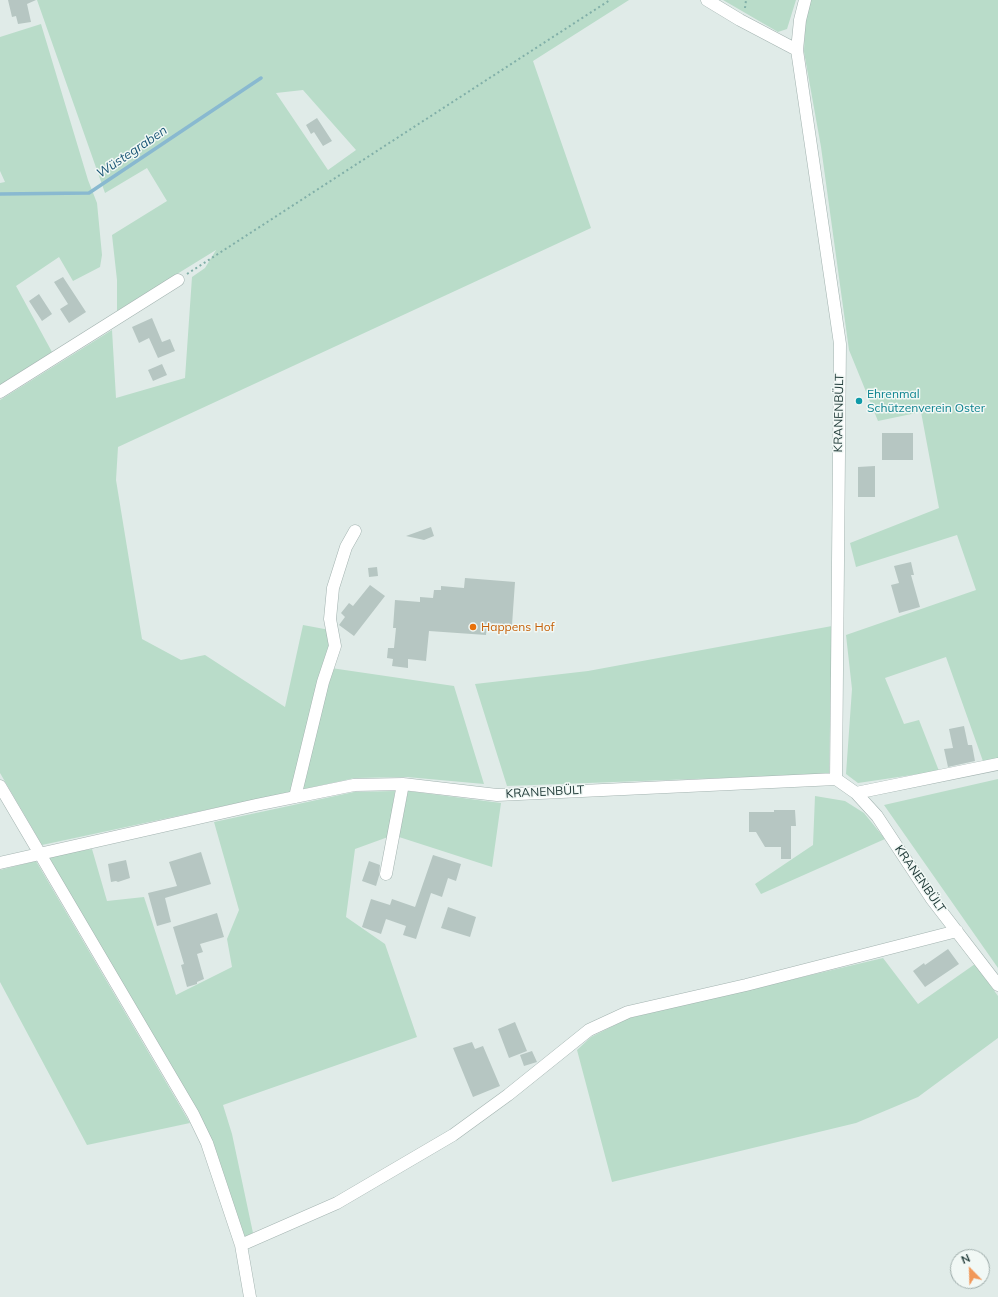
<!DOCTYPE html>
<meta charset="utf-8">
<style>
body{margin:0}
#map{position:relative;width:998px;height:1297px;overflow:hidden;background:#e0ebe8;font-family:Mulish,sans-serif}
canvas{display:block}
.north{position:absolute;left:950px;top:1249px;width:40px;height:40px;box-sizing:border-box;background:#f1f8f5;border:1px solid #9eacaa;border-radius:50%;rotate:337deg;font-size:11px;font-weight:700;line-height:16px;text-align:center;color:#213b39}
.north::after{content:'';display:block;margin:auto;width:14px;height:18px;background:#f19859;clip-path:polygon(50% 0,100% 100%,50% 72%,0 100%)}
</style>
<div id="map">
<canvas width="998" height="1297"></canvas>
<div class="north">N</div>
</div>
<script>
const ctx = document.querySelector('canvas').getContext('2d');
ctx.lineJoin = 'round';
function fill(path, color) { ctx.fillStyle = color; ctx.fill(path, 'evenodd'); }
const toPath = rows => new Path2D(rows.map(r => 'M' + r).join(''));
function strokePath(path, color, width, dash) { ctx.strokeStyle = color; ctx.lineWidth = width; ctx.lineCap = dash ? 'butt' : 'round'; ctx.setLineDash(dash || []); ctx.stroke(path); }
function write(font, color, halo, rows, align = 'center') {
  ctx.font = font + ' Mulish,sans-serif'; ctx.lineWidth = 3; ctx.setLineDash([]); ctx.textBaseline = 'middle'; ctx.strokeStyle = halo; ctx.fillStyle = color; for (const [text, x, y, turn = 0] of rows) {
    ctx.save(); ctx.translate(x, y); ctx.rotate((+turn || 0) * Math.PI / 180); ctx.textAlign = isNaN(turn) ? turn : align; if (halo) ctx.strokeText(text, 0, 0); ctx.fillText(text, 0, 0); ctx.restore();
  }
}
fill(toPath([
 [37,0,629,0,533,61,591,228,118,447,116,480,142,639,181,660,205,655,285,707,303,625,335,631,331,668,454,686,484,784,407,777,355,778,42,845,0,773,0,400,112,330,116,398,185,378,192,277,205,268,216,250,117,311,117,280,112,235,167,201,147,168,105,193],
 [303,90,356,150,328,170,276,93],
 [723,0,796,0,787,29,778,32],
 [811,0,998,0,998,762,984,764,946,657,885,678,904,724,919,720,939,771,858,783,846,774,852,689,846,635,976,590,957,535,856,567,850,543,939,508,921,412,878,421,849,350,821,147,804,52,805,21],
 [41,24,88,180,97,203,102,255,100,267,73,281,59,257,16,286,52,352,0,385,0,183,5,182,0,171,0,37],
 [832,626,829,774,507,786,475,684,588,671],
 [998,779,998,968,884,805],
 [395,791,388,837,355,849,346,917,385,944,417,1037,223,1105,232,1134,253,1233,244,1237,213,1145,48,856,92,849,107,901,144,897,176,995,232,967,227,939,239,910,214,822,354,792],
 [408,791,501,803,492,867,399,837],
 [815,796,845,801,864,813,885,839,761,894,755,884,813,845],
 [36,861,190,1123,87,1145,0,982,0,870],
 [883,958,918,1004,975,964,998,996,998,1038,918,1097,856,1123,612,1182,577,1050,591,1037,629,1018]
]), '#b9dcc9');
strokePath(toPath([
 [0,194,89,193,261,78]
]), '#89b9d0', 3.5);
fill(toPath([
 [8,0,36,0,27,4,31,22,18,24,16,16,12,17],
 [317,118,332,141,323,146,314,132,311,134,306,125],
 [63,277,86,312,69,323,60,309,68,304,54,282],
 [39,294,52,314,42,321,29,301],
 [152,318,162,342,170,339,175,351,158,358,149,338,139,343,132,327],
 [162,364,167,375,153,381,148,370],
 [882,433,913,433,913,460,882,460],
 [875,466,875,497,858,497,858,467],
 [431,527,434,536,424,540,406,536],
 [911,562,914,575,911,575,920,607,899,613,891,585,899,583,894,566],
 [377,567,378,576,369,577,368,568],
 [465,578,515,582,512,625,487,623,486,635,429,631,426,661,408,659,408,668,392,666,393,659,387,658,388,648,394,648,396,628,393,628,395,600,420,602,420,597,433,598,434,590,441,590,441,586,464,588],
 [370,585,385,596,354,636,339,625,345,617,341,613,349,603,353,606],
 [964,726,968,745,972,745,975,761,948,767,944,749,953,748,949,729],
 [774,810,795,810,796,826,791,826,791,859,781,859,781,847,765,847,756,832,749,832,749,812,774,812],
 [201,852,211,884,165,898,171,922,157,926,148,893,177,886,169,862],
 [433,855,461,864,456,881,448,878,442,897,431,893,416,939,403,935,406,926,386,919,381,934,362,927,371,899,390,905,392,899,415,907],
 [126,860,130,878,118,882,116,881,111,882,108,864],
 [369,861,380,865,379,876,376,886,362,881],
 [448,907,476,917,470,937,441,928],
 [217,913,224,937,200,944,203,952,197,954,204,979,197,982,197,984,187,987,181,965,184,964,173,927],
 [948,949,959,964,925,987,913,971,924,963,925,965],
 [515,1022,527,1051,509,1058,498,1029],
 [472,1042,475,1049,483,1046,500,1086,473,1097,453,1048],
 [532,1051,537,1062,524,1066,520,1055]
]), '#b6c6c2');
const minor = toPath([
 [707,0,740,20,797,50],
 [805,0,800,20,797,50,840,344,836,779],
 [0,392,178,280],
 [0,786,193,1114,207,1143,241,1245,250,1297],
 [856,793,998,764],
 [295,797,323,682,335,646,330,619,333,588,346,547,355,531],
 [0,863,256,805,354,785,403,784,497,795,836,779,856,793,877,816,931,898,998,985],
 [386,874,403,784],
 [241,1245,337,1203,453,1135,508,1095,589,1030,628,1012,746,985,957,931]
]);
strokePath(minor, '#a3b3b0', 13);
strokePath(toPath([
 [745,8,746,0],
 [187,274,610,0]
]), '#81afa8', 2, [2, 3]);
strokePath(minor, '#fff', 12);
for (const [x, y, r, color] of [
 [859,401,4,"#0f9aa8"],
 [473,627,4,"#e8710a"]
]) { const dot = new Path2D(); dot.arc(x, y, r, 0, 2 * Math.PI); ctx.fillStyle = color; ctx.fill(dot); strokePath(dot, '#f1f8f5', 1.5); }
write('12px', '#0d838f', '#f1f8f5', [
 ["Ehrenmal",867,394],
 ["Schützenverein Oster",867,408]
], 'left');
write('12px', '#213b39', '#f1f8f5', [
 ["KRANENBÜLT",839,413,-89],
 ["KRANENBÜLT",545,792,-3],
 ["KRANENBÜLT",920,879,55]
]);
write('12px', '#c56008', '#f1f8f5', [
 ["Happens Hof",481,627]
], 'left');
write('italic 13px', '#1c5877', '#f1f8f5', [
 ["Wüstegraben",132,152,-34]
]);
</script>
